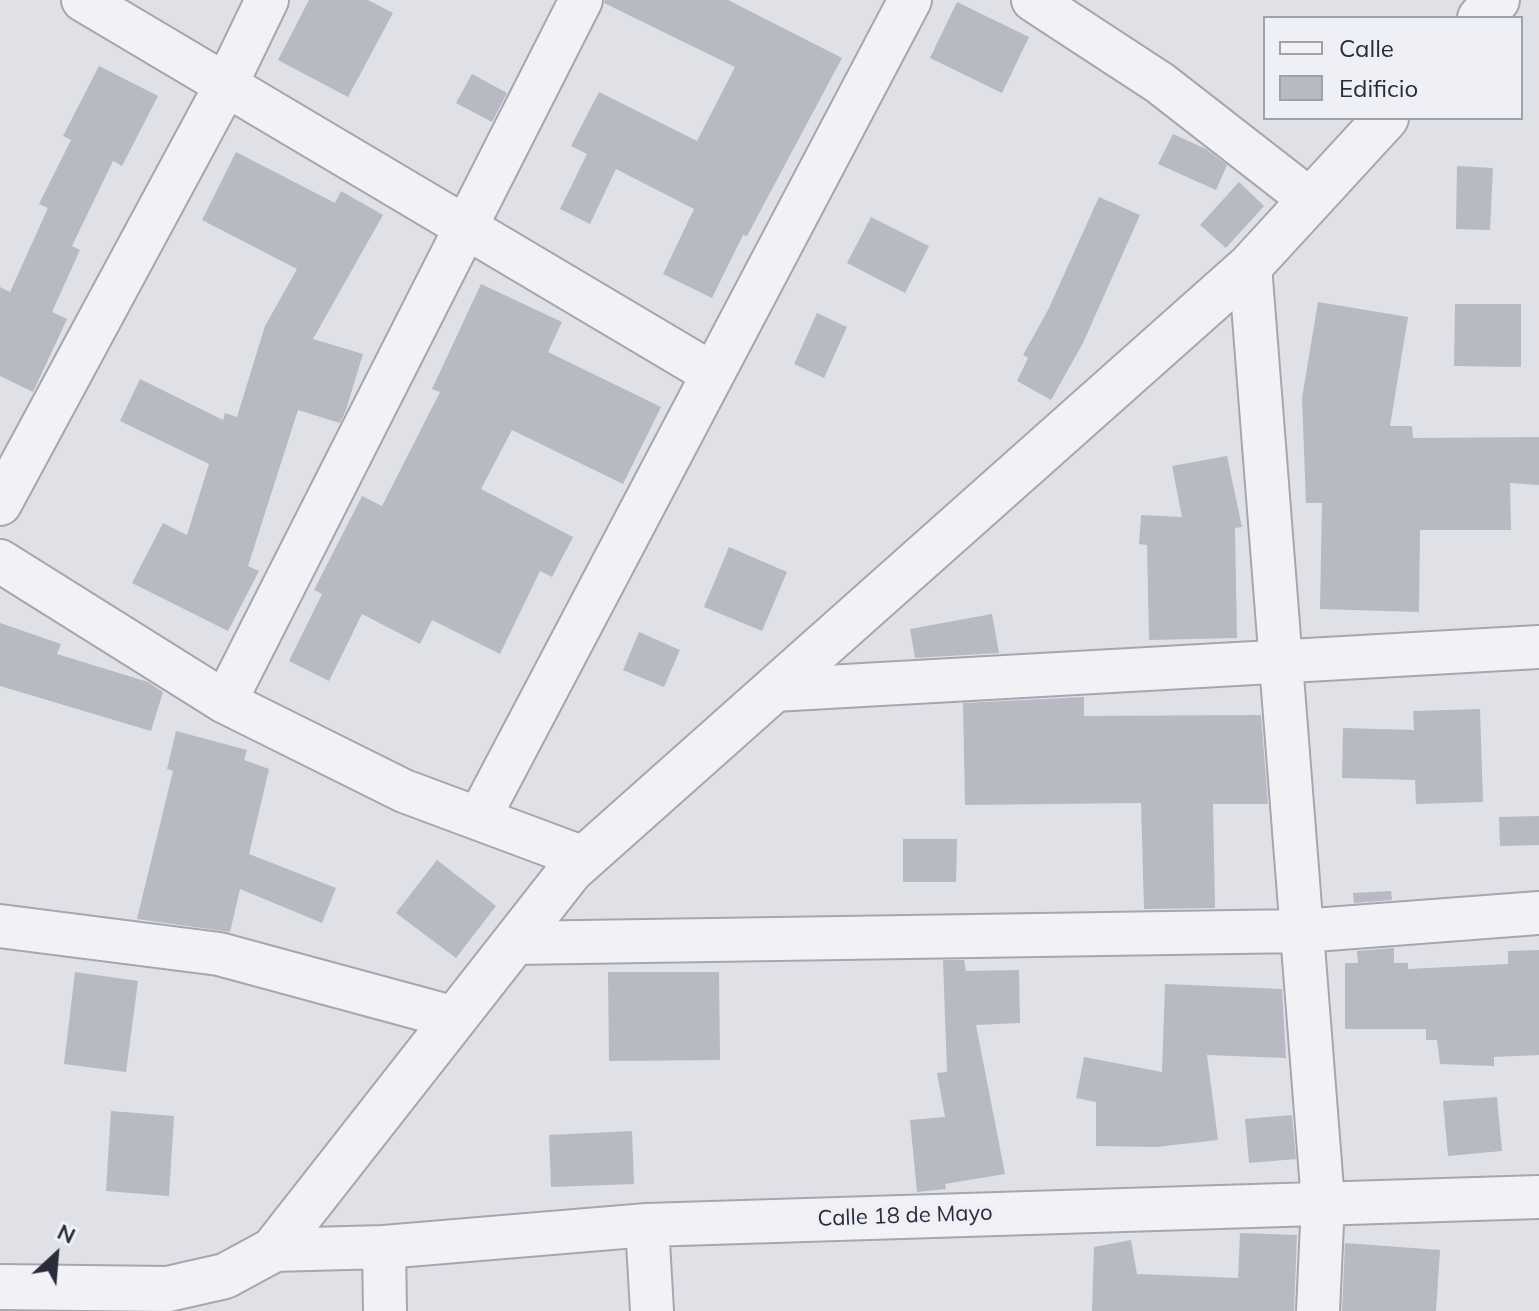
<!DOCTYPE html>
<style>
body{margin:0}
#map{position:relative;width:1539px;height:1311px;overflow:hidden;background:#e0e0e7;font-family:Mulish,sans-serif}
canvas{display:block}
.legend{position:absolute;left:1263px;top:16px;width:260px;height:104px;box-sizing:border-box;background:#eff0f5;border:2px solid #a0a2ab;margin:0;padding:10px 14px;list-style:none;font-size:24px;color:#2a2c3c}
.legend li{display:flex;align-items:center;gap:16px;height:40px}
.legend b{width:40px;border:2px solid #a0a2ab}
.north{position:absolute;left:16px;top:1215px;width:80px;height:80px;-webkit-text-stroke:6px #eff0f5;paint-order:stroke;rotate:26deg;font-size:22px;font-weight:700;line-height:32px;text-align:center;color:#2a2c3c}
.north::after{content:'';display:block;margin:auto;width:28px;height:36px;background:#2a2c3c;clip-path:polygon(50% 0,100% 100%,50% 72%,0 100%)}
</style>
<div id="map">
<canvas width="1539" height="1311"></canvas>
<ul class="legend">
<li><b style="height:10px;background:#f2f2f6"></b>Calle</li>
<li><b style="height:22px;background:#b7b9c3"></b>Edificio</li>
</ul>
<div class="north">N</div>
</div>
<script>
const ctx = document.querySelector('canvas').getContext('2d');
ctx.lineJoin = 'round';
function fill(path, color) { ctx.fillStyle = color; ctx.fill(path, 'evenodd'); }
const toPath = rows => new Path2D(rows.map(r => 'M' + r).join(''));
function strokePath(path, color, width, dash) { ctx.strokeStyle = color; ctx.lineWidth = width; ctx.lineCap = dash ? 'butt' : 'round'; ctx.setLineDash(dash || []); ctx.stroke(path); }
function write(font, color, halo, rows, align = 'center') {
  ctx.font = font + ' Mulish,sans-serif'; ctx.lineWidth = 8; ctx.setLineDash([]); ctx.textBaseline = 'middle'; ctx.strokeStyle = halo; ctx.fillStyle = color; for (const [text, x, y, turn = 0] of rows) {
    ctx.save(); ctx.translate(x, y); ctx.rotate((+turn || 0) * Math.PI / 180); ctx.textAlign = isNaN(turn) ? turn : align; if (halo) ctx.strokeText(text, 0, 0); ctx.fillText(text, 0, 0); ctx.restore();
  }
}
fill(toPath([
 [309,0,368,0,393,13,348,97,278,60],
 [605,0,728,0,842,58,747,236,743,235,712,298,663,274,694,209,616,169,590,224,560,209,587,154,571,146,599,92,697,141,735,67,604,3],
 [957,2,1029,37,1002,93,930,58],
 [99,66,158,96,122,166,113,161,72,246,80,250,52,312,67,319,33,392,0,376,0,287,10,292,48,208,39,204,71,140,63,136],
 [472,74,507,93,492,122,456,103],
 [1173,134,1206,149,1227,165,1216,190,1158,164],
 [236,152,335,203,341,191,383,215,313,339,363,354,346,410,340,423,298,410,248,566,259,571,228,631,132,583,163,523,187,535,209,464,120,421,140,379,223,420,225,413,237,417,265,326,297,269,202,220],
 [1457,166,1493,168,1490,230,1456,229],
 [1239,182,1264,206,1226,248,1200,225],
 [1099,197,1140,215,1083,343,1051,400,1017,381,1028,358,1023,355,1048,310],
 [871,217,929,246,905,293,847,263],
 [481,284,562,322,548,352,661,407,623,484,512,430,481,489,573,537,552,577,540,571,500,654,432,620,420,644,362,614,329,681,289,661,322,594,314,590,362,496,382,506,440,392,432,389],
 [1318,302,1408,317,1390,426,1412,426,1413,438,1539,437,1539,485,1510,483,1511,530,1420,530,1419,612,1320,609,1322,503,1306,503,1302,398],
 [1455,304,1521,304,1521,367,1454,366],
 [817,313,847,327,824,378,794,364],
 [1227,456,1242,527,1235,528,1237,638,1149,640,1147,545,1139,544,1141,515,1182,517,1172,466],
 [729,547,787,572,762,631,704,607],
 [992,614,999,653,915,658,910,629],
 [0,623,61,644,57,654,148,682,163,692,151,731,0,686],
 [639,632,680,650,664,687,623,670],
 [1084,697,1084,716,1261,715,1268,804,1213,804,1215,908,1144,909,1141,803,965,805,963,703],
 [1480,709,1483,802,1416,804,1415,780,1342,778,1343,728,1414,730,1413,711],
 [176,731,247,750,244,760,269,769,249,854,336,888,322,923,240,889,230,932,137,919,173,771,167,769],
 [1539,816,1539,845,1500,846,1499,817],
 [903,839,957,839,956,882,903,882],
 [437,860,496,906,456,958,396,913],
 [1391,891,1392,900,1354,903,1353,893],
 [1394,948,1394,963,1408,963,1408,969,1508,964,1508,951,1539,950,1539,1055,1494,1057,1494,1066,1440,1064,1437,1040,1426,1040,1426,1029,1345,1029,1345,963,1358,963,1357,951],
 [943,960,964,960,966,971,1019,970,1020,1023,976,1025,1005,1174,945,1184,946,1189,917,1192,910,1120,945,1117,937,1073,947,1072],
 [75,972,138,981,126,1072,64,1064],
 [608,972,719,972,720,1060,609,1061],
 [1165,984,1282,989,1286,1058,1207,1055,1218,1140,1156,1147,1096,1146,1096,1102,1076,1098,1084,1057,1162,1072],
 [1497,1097,1502,1151,1448,1156,1443,1101],
 [111,1111,174,1116,169,1196,106,1191],
 [1292,1115,1296,1159,1249,1163,1245,1119],
 [632,1131,634,1184,551,1187,549,1135],
 [1240,1233,1297,1235,1294,1311,1092,1311,1094,1247,1131,1240,1137,1274,1238,1278],
 [1345,1243,1440,1250,1436,1311,1342,1311]
]), '#b7b9c3');
const minor = toPath([
 [83,0,713,374],
 [1033,0,1160,83,1309,199],
 [1250,266,1323,1202,1318,1311],
 [0,504,226,85,267,0],
 [0,561,225,702,404,791,584,858],
 [774,690,1539,647],
 [225,702,581,0],
 [479,818,910,0],
 [0,926,219,954,455,1018],
 [514,943,1301,931,1539,913],
 [647,1225,652,1311],
 [384,1247,385,1311],
 [273,1250,384,1247,647,1225,1539,1197]
]);
const tertiary = toPath([
 [1480,18,1497,0],
 [0,1287,168,1289,225,1276,273,1250,571,870,1250,266,1386,118]
]);
strokePath(minor, '#a6a6b0', 46);
strokePath(tertiary, '#a6a6b0', 48);
strokePath(minor, '#f2f2f6', 42);
strokePath(tertiary, '#f2f2f6', 44);
write('22px', '#2a2c3c', '#eff0f5', [
 ["Calle 18 de Mayo",905,1216,-2]
]);
</script>
